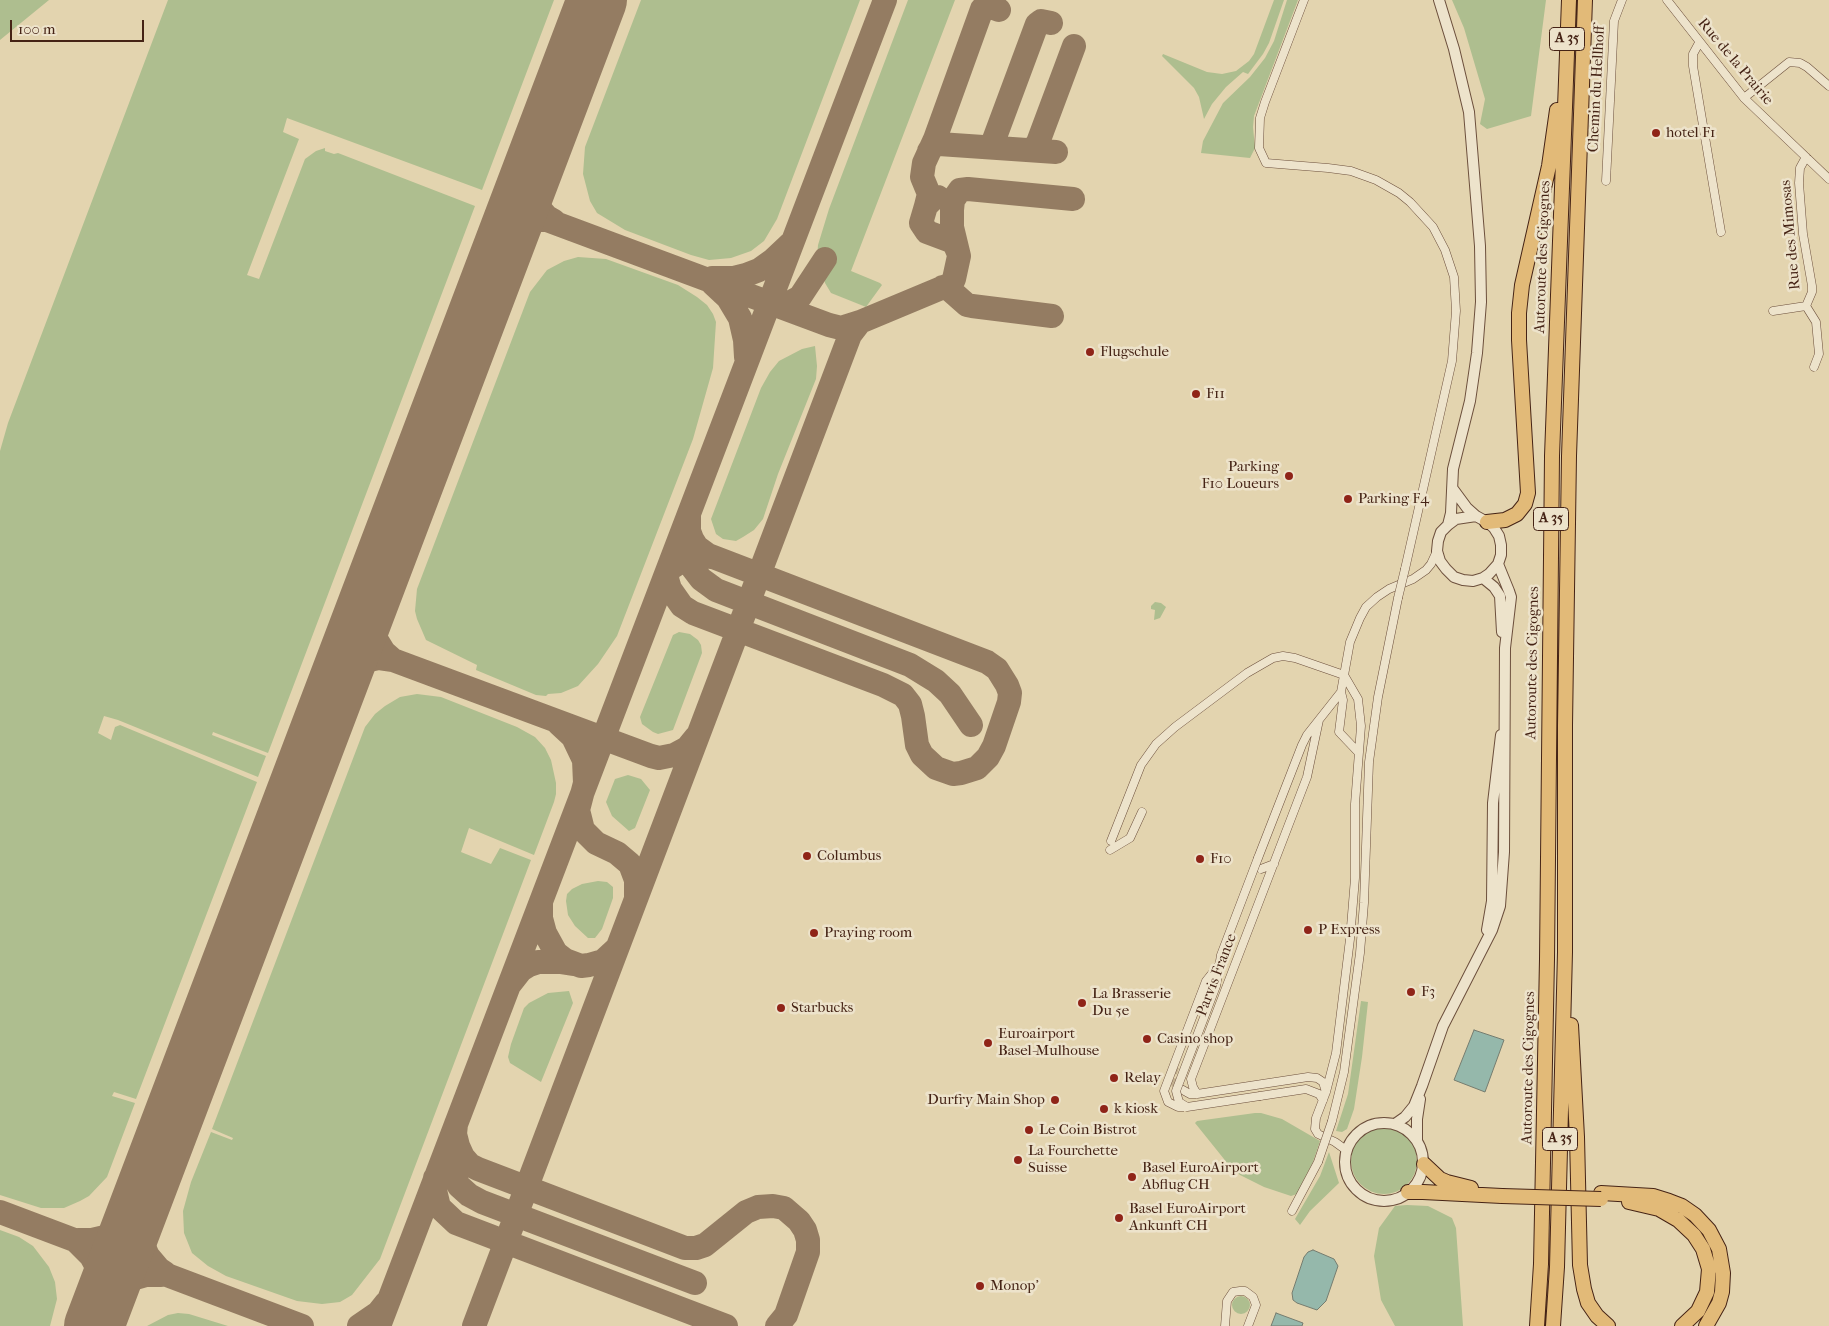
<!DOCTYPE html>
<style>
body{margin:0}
#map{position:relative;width:1829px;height:1326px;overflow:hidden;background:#e3d4af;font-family:"IM FELL French Canon",serif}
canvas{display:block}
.scale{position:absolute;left:10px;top:20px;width:134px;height:22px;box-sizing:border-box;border:2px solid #452315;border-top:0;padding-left:6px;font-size:15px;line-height:18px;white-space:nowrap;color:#452315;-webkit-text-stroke:4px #ede3cb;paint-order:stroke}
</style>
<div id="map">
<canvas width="1829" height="1326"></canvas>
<div class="scale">100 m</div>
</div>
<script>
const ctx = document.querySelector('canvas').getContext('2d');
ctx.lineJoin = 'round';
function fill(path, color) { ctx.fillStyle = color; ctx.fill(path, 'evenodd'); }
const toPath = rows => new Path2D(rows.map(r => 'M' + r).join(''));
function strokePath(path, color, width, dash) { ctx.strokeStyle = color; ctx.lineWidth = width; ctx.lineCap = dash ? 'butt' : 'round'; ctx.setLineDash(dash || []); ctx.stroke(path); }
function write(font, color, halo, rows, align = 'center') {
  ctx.font = font + ' "IM FELL French Canon",serif'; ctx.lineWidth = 5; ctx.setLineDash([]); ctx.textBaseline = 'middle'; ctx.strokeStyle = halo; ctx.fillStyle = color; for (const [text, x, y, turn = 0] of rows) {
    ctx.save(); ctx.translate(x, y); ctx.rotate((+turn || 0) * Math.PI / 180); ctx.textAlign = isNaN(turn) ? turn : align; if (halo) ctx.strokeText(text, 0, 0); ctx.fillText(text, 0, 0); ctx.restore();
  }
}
fill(toPath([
 [0,0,49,0,0,40],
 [168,0,554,0,482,190,287,118,283,132,299,139,247,275,259,279,305,159,316,151,325,148,325,151,334,154,338,153,475,206,268,753,213,732,212,735,266,756,258,777,118,720,104,716,98,733,111,740,115,727,120,725,257,782,136,1099,114,1092,112,1096,135,1103,107,1177,89,1196,80,1201,64,1208,41,1208,0,1195,0,451,8,423],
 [641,0,860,0,777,219,764,241,751,251,731,258,709,260,691,255,625,230,597,213,590,201,583,174,585,147],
 [908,0,955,0,851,271,880,283,882,285,866,307,831,293,825,283,817,258,818,245,829,209],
 [1274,0,1284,0,1269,43,1263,54,1248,74,1243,72,1226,87,1212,104,1204,119,1199,97,1194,88,1162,56,1163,54,1207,72,1222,74,1236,71,1249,61,1254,54],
 [1287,0,1298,0,1254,116,1253,127,1255,148,1250,158,1201,153,1203,141,1223,103,1250,77,1265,58,1274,41],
 [1452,0,1546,0,1531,116,1487,129,1480,124,1485,99,1464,28],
 [578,257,606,259,678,285,697,297,707,305,713,314,716,322,713,368,693,439,617,636,598,664,578,686,561,693,548,694,546,696,536,695,476,670,477,665,426,640,417,619,415,611,417,589,530,292,547,270,564,261],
 [815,346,817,366,816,379,778,474,763,519,754,530,743,537,736,541,723,539,716,534,711,519,761,388,770,372,779,361,802,349],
 [1155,602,1161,603,1166,607,1160,618,1154,620,1155,610,1151,609,1151,606],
 [679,632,690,634,698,640,701,645,702,653,673,730,658,734,653,732,642,724,640,717,673,635],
 [417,694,441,697,517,727,535,737,545,748,551,760,556,783,556,794,554,802,534,855,469,828,461,852,491,864,500,848,531,860,380,1259,352,1295,340,1302,322,1304,297,1301,226,1276,208,1266,192,1253,184,1233,183,1211,191,1182,211,1132,232,1140,233,1138,212,1129,365,727,375,714,385,706,400,697],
 [628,775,641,779,650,790,635,828,629,831,612,816,606,802,615,779],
 [598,881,607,882,613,887,613,898,602,929,595,938,588,938,575,926,568,915,566,901,567,894,572,889,582,884],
 [569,991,573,1003,541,1082,510,1063,508,1057,511,1044,524,1008,529,1003,548,993],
 [1361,1001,1368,1002,1362,1057,1354,1109,1347,1129,1342,1132,1336,1131,1348,1094],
 [1255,1113,1261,1113,1282,1119,1320,1141,1313,1162,1297,1194,1291,1196,1264,1187,1240,1175,1228,1164,1195,1123,1197,1121],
 '1351 1161a33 33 0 1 1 66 0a33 33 0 1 1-66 0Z',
 [1329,1152,1339,1183,1310,1211,1300,1225,1295,1219,1320,1176],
 [1407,1205,1428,1206,1452,1218,1456,1228,1463,1326,1395,1326,1381,1300,1374,1256,1379,1228,1395,1206],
 [0,1230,19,1237,33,1246,49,1267,55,1282,57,1299,50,1326,0,1326],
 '1232 1305a9 9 0 1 1 18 0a9 9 0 1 1-18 0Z',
 [178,1313,189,1314,228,1326,147,1326,168,1315]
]), '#aebe8f');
const water = toPath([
 [1474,1030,1504,1040,1485,1092,1454,1080,1474,1030],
 [1313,1250,1334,1259,1338,1266,1326,1301,1317,1310,1297,1303,1293,1300,1292,1293,1304,1257,1308,1252,1313,1250],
 [1276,1313,1303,1323,1302,1326,1271,1326,1276,1313]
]);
fill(water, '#95b8ab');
strokePath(water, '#757c6f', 1);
strokePath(toPath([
 [989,147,992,145,1037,24,1041,21,1051,23],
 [1030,150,1037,145,1074,46],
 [929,151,932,147,939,144,1056,152],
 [540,152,532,178,532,190,539,208,547,217,554,221],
 [938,197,933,199,926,206,921,223,927,232,951,241,955,245,958,252],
 [926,206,929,194,922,177,924,163,935,139,982,9,985,6,988,6,999,10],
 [498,261,510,238,518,229,536,220,547,220,829,325,841,328,860,322,951,284,954,279,959,256,952,227,952,210,953,200,960,190,968,189,1073,199],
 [712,278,734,278,746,275,759,270,773,260,790,244],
 [713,284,728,298,740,318,745,340,746,357],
 [943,287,950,290,967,305,972,306,1052,316],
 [771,303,782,305,789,303,800,297,825,259],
 [689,514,689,531,692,539,697,547,708,555,987,662,997,669,1007,685,1010,693,1009,702,994,746,988,757,977,768,961,773,953,774,936,768,922,755,917,745,913,716,910,704,903,695,883,685,693,613,682,606,670,589,667,579,668,570,688,557,697,555,712,557],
 [684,543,685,550,691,566,701,579,716,590,910,665,936,681,950,694,971,725],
 [393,660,651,756,659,758,674,755,687,748,696,737],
 [337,686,350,668,359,662,379,658,393,660,384,652,376,639,370,625,369,609,372,594],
 [559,724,573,737,584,760,585,783,578,810,583,830,596,843,617,853,630,864,636,880,636,897],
 [541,902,541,918,545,933,556,953,565,960,581,966,589,965,603,961,616,949],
 [510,984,521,970,529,965,538,962,560,962,573,964],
 [456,1124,455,1134,458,1146,463,1157,470,1165,478,1169,685,1248,696,1248,705,1245,746,1212,758,1207,773,1206,784,1208,799,1221,805,1230,808,1240,808,1252,786,1315,777,1326],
 [449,1143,449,1163,453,1175,459,1186,469,1195,482,1202,695,1283],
 [435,1178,434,1186,439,1207,456,1223,726,1326],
 [142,1197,138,1218,137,1231,148,1256,159,1269,165,1273],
 [0,1212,302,1326],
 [78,1240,92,1240,105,1237,121,1228,131,1217,140,1201],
 [77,1242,91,1256,97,1267,101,1281,99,1310],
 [99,1310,109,1297,125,1281,146,1275,161,1275],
 [359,1326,378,1313,386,1303],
 [379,1326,885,0],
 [474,1326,850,335,860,322]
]), '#947c62', 24);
strokePath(toPath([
 [94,1326,597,0]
]), '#947c62', 60);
strokePath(toPath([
 [1175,1067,1173,1073,1175,1084,1181,1089]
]), '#c3b190', 8, [8, 4]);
const minor = toPath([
 [1304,0,1265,102,1260,118,1259,148,1266,163,1328,168,1351,171,1376,180,1399,193,1410,202,1433,227,1445,250,1454,277,1456,311,1452,361,1405,569],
 [1667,0,1744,98,1829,179],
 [1699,43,1693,54,1693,66,1721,232],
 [1744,98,1789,62,1800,63,1807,67,1829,86],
 [1806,157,1800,168,1799,183,1803,234,1812,286,1812,292,1806,306,1816,322,1819,354,1814,367],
 [1606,181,1614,21,1622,0],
 [1773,311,1806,306],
 [1358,752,1339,732,1343,700,1341,692,1350,642,1360,618,1366,607,1377,597,1389,589,1413,579,1426,570,1431,564,1437,551],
 [1111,841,1141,765,1156,744,1175,727,1247,673,1273,658,1283,656,1295,658,1344,675,1358,699,1361,726,1355,804,1355,878,1350,939,1336,1053,1326,1092,1316,1118,1315,1129,1318,1134,1335,1142,1346,1150],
 [1110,850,1130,838,1142,812],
 [1258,858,1302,745,1307,735,1341,692],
 [1261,869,1274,864],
 [1181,1089,1190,1094,1197,1094,1308,1077,1317,1078,1323,1082,1326,1092],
 [1197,1094,1193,1087,1191,1079,1307,777,1319,720],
 [1260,1096,1306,1089,1319,1094,1323,1100],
 [1332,1121,1344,1072,1360,953,1364,903,1369,762,1378,697,1398,598],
 [1292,1211,1318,1162],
 [1225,1326,1227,1301,1233,1292,1240,1291,1245,1291,1253,1297,1256,1305,1248,1326]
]);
const tertiary = toPath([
 [1439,0,1454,49,1469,112,1480,246,1481,302,1477,353,1470,401,1453,469,1451,513,1448,525],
 [1453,489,1467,508,1476,516,1487,522,1494,528,1499,536,1501,545,1501,555,1498,564,1489,574,1483,578,1473,581,1463,580,1454,577,1446,569,1440,561,1437,551,1438,541,1441,532,1448,525,1456,519,1476,516],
 [1483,578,1494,587,1500,596,1502,632],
 [1487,930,1492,901,1493,803,1501,735],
 '1345 1162a39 39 0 1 1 78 0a39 39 0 1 1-78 0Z',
 [1395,1124,1405,1117,1414,1106,1422,1086,1443,1026,1492,930,1500,906,1504,852,1505,648,1511,597,1509,591,1498,564],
 [1417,1140,1417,1119,1420,1099]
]);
const motorway = toPath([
 [1487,522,1505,520,1517,514,1525,504,1528,493,1519,340,1519,313,1522,285,1549,166,1557,110],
 [1571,1025,1577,1137,1580,1265,1584,1289,1588,1303,1597,1316,1608,1326],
 [1424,1164,1440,1179,1447,1182,1471,1188],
 [1408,1192,1423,1192,1502,1196],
 [1601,1193,1653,1196,1669,1201,1682,1206,1695,1215,1709,1230,1719,1249,1723,1273,1722,1292,1719,1303,1706,1326],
 [1629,1202,1659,1209,1678,1220,1694,1235,1703,1249,1709,1269,1707,1292,1698,1311,1682,1326],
 [1537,1326,1541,1264,1547,959,1552,456,1569,0],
 [1553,1326,1557,1267,1565,952,1565,725,1569,456,1585,0]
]);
strokePath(minor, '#6c4f3c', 9);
strokePath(tertiary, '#6c4f3c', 12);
strokePath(motorway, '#452315', 16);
strokePath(minor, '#ede3cb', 8);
strokePath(tertiary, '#ede3cb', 10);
strokePath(motorway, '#e2ba78', 14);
const minorBridge = toPath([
 [1398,598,1405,569],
 [1258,858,1221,955,1216,986,1176,1091,1179,1102,1187,1107,1260,1096],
 [1184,1107,1178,1107,1168,1102,1164,1091,1206,981,1218,966],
 [1318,1162,1332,1121]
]);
const motorwayBridge = toPath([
 [1502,1196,1601,1199]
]);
strokePath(minorBridge, '#6c4f3c', 9, []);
strokePath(motorwayBridge, '#452315', 16, []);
strokePath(minorBridge, '#ede3cb', 8);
strokePath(motorwayBridge, '#e2ba78', 14);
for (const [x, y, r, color] of [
 [1656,133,5,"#8f2418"],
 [1090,352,5,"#8f2418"],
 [1196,394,5,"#8f2418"],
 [1289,476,5,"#8f2418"],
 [1348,499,5,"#8f2418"],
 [807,856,5,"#8f2418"],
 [1200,859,5,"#8f2418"],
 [1308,930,5,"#8f2418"],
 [814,933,5,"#8f2418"],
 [1411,992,5,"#8f2418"],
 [1082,1003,5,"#8f2418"],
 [781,1008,5,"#8f2418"],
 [1147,1039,5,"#8f2418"],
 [988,1043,5,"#8f2418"],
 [1114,1078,5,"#8f2418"],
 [1055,1100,5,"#8f2418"],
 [1104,1109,5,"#8f2418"],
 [1029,1130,5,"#8f2418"],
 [1018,1160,5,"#8f2418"],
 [1132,1177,5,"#8f2418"],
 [1119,1218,5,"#8f2418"],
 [980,1286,5,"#8f2418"]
]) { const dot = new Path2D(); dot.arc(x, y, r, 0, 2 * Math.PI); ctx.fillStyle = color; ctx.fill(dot); strokePath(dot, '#ede3cb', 2); }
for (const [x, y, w] of [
 [1567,39,35],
 [1551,519,35],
 [1560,1139,35]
]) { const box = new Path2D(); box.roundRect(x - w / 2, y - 11.5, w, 23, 4); ctx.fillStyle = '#ede3cb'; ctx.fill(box); strokePath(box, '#452315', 1); }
write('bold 14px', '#452315', null, [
 ["A 35",1567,39],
 ["A 35",1551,519],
 ["A 35",1560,1139]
]);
write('15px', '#452315', '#ede3cb', [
 ["Rue de la Prairie",1735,62,50],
 ["Chemin du Hellhoff",1597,89,-87],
 ["Rue des Mimosas",1791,235,-95],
 ["Autoroute des Cigognes",1543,257,-88],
 ["Autoroute des Cigognes",1533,663,-89],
 ["Parvis France",1217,975,-69],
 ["Autoroute des Cigognes",1529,1068,-89]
]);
write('15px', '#452315', '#ede3cb', [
 ["hotel F1",1666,133],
 ["Flugschule",1100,352],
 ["F11",1206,394],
 ["Parking",1279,467,"right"],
 ["F10 Loueurs",1279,484,"right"],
 ["Parking F4",1358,499],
 ["Columbus",817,856],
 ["F10",1210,859],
 ["P Express",1318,930],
 ["Praying room",824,933],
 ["F3",1421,992],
 ["La Brasserie",1092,994],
 ["Du 5e",1092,1011],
 ["Starbucks",791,1008],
 ["Euroairport",998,1034],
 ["Basel-Mulhouse",998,1051],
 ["Casino shop",1157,1039],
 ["Relay",1124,1078],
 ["Durfry Main Shop",1045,1100,"right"],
 ["k kiosk",1114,1109],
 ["Le Coin Bistrot",1039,1130],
 ["La Fourchette",1028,1151],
 ["Suisse",1028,1168],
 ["Basel EuroAirport",1142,1168],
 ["Abflug CH",1142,1185],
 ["Basel EuroAirport",1129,1209],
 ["Ankunft CH",1129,1226],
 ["Monop'",990,1286]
], 'left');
</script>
